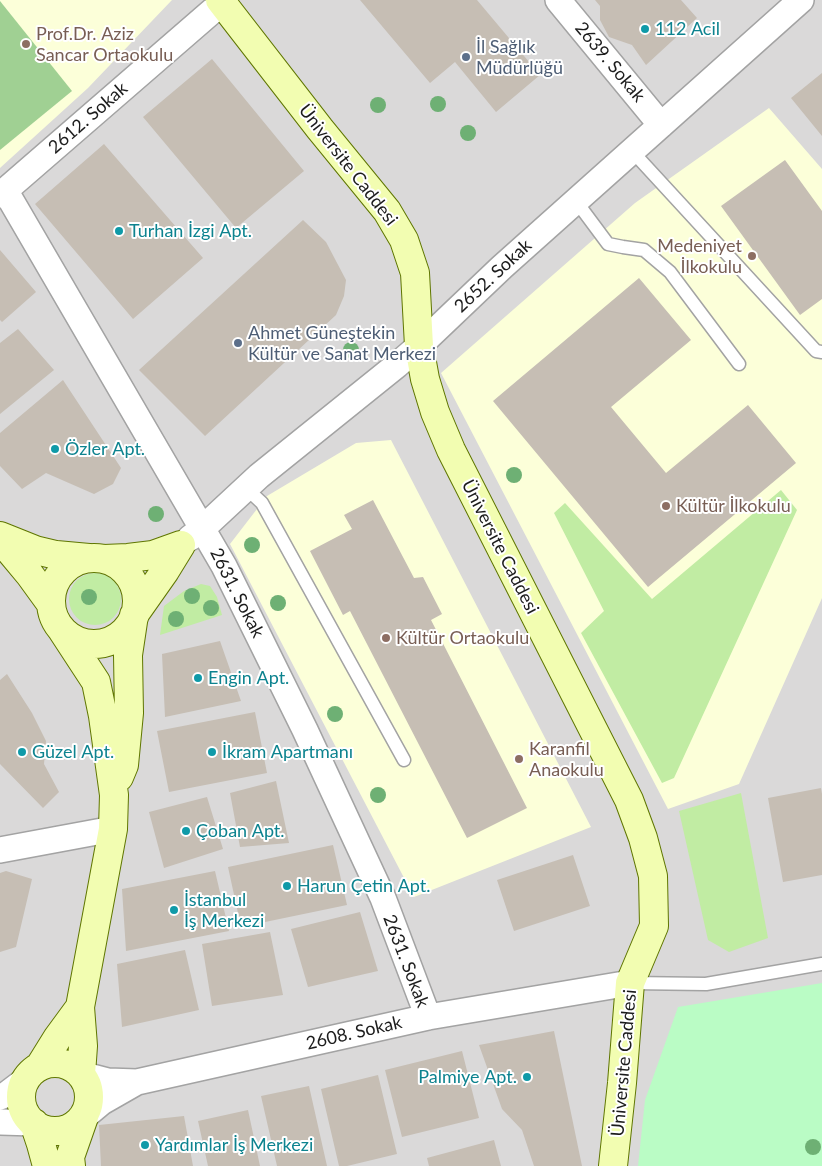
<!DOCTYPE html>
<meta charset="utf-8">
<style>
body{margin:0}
canvas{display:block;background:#eeebe1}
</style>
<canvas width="822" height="1166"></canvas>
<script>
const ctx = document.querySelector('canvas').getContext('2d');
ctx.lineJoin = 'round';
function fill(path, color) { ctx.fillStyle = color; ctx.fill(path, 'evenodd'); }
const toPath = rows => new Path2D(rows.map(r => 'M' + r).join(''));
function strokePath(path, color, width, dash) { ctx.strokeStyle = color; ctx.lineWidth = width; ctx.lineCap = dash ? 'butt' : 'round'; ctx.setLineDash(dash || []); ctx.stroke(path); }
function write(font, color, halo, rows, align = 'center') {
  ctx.font = font + ' Lato,sans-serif'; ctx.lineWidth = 4; ctx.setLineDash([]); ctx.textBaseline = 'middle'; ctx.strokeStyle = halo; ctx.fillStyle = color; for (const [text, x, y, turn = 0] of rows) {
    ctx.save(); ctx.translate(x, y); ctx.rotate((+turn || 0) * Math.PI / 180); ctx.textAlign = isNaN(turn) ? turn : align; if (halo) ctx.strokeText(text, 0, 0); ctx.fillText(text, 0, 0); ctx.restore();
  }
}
fill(toPath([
 [0,0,822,0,822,1166,0,1166]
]), '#dad9d9');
fill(toPath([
 [0,0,172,0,88,88,0,168],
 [769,108,822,169,822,598,739,784,668,809,441,373,635,203],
 [391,440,591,827,414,897,230,544,267,496,356,443]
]), '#fcffd9');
fill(toPath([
 [781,490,797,510,674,778,662,783,581,633,604,611,554,513,565,503,652,599],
 '69 599a26 26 0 1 1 52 0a26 26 0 1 1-52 0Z',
 [201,584,210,586,217,597,222,615,160,635,164,606,184,591],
 [741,793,768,938,729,952,708,940,679,811]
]), '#c1eca3');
fill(toPath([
 [0,1,72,91,0,150]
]), '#a0d093');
fill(toPath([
 [822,983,822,1166,638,1166,645,1100,678,1007]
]), '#bafcc5');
fill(toPath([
 [360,0,477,0,540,75,496,112,455,62,430,83],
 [595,0,681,0,697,18,646,65,632,45,609,37,600,20,600,6],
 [212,59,304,171,236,228,143,117],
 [822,73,822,136,791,98],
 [104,144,203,258,133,319,35,204],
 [785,160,822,211,822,299,800,315,721,206],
 [303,220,326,242,346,280,344,296,336,315,205,436,139,370],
 [0,250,36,292,2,322,0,320],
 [639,278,691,340,611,407,666,473,748,405,796,463,648,587,493,401],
 [18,329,54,370,0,414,0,343],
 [63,380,121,468,113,484,94,494,46,473,22,489,0,466,0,433],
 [373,500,414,578,423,577,442,614,431,620,527,808,467,838,350,611,343,615,310,551,352,529,344,515],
 [220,641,241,701,165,717,162,654],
 [7,674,32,713,46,741,44,764,59,792,43,808,0,764,0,680],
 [255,712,267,773,169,792,157,731],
 [276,781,289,843,240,847,230,793],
 [821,788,822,794,822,875,783,882,768,798],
 [207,797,223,849,164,868,149,812],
 [333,845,347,905,241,927,228,867],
 [573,855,590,906,514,931,497,880],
 [6,871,32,879,16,947,0,952,0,873],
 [215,871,229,931,126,951,122,889],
 [360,912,378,971,308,987,291,929],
 [270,932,283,995,212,1006,202,944],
 [185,950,199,1010,122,1027,117,964],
 [554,1031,582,1166,534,1166,522,1130,502,1109,479,1045],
 [462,1051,479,1118,402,1137,385,1070],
 [378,1075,397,1154,347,1166,339,1166,321,1089],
 [309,1086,327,1166,277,1166,261,1096],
 [248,1110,260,1166,208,1166,198,1121],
 [184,1116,193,1166,101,1166,99,1125],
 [494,1140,501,1166,429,1166,427,1158]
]), '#c6beb4');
const lane = toPath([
 [632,151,816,351,822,352],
 [576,201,608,244,623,247,644,250,670,272,739,364],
 [246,488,262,503,404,760],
 [630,983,706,984,822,964]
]);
const street = toPath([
 [558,0,661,125],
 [5,190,224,566,305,730,383,898,428,1017],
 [0,195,225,0],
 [190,538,203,528,259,476,397,365,419,346,502,267,801,0],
 [0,850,113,829],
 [81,1074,108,1081,137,1082,102,1102,84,1117],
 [137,1082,428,1017,630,983],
 [0,1097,7,1094,24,1081],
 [0,1122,34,1123]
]);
const secondary = toPath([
 [220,0,320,129,387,211,404,240,415,273,419,346,425,379,435,412,451,450,629,800,643,838,653,876,654,926,630,983,622,1083,613,1166],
 [0,536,35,550,56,555,89,558],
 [0,539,30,575,51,604],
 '51 601a43 43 0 1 1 86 0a43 43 0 1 1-86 0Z',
 [104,559,128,558,153,555,181,545,165,571,134,615,128,655,129,713,124,765,119,777],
 [62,630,96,682,103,716,114,795,113,829,80,1007],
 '21 1097a34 34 0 1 1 68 0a34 34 0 1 1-68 0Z',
 [40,1066,58,1037,80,1007,83,1046,81,1074],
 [34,1123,41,1144,47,1166],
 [71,1166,70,1157,84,1117]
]);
strokePath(lane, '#a3a3a3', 15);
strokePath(street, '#a3a3a3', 28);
strokePath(secondary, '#5f7600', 30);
strokePath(lane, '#fff', 12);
strokePath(street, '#fff', 25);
strokePath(secondary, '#f2fdb1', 28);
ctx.fillStyle = '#6eb074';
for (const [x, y] of [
 [438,104],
 [378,105],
 [468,133],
 [351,350],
 [514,475],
 [156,514],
 [252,545],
 [192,596],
 [89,597],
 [278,603],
 [211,608],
 [176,619],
 [335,714],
 [378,795],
 [813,1147]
]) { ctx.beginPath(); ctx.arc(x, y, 8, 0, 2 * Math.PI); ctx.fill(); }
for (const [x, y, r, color] of [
 [645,29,5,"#0f9aa8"],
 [26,44,5,"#8d6e63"],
 [466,57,5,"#5c6f8a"],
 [119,231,5,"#0f9aa8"],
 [752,256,5,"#8d6e63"],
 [238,343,5,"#5c6f8a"],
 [55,449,5,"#0f9aa8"],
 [666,506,5,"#8d6e63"],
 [386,638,5,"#8d6e63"],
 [198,678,5,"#0f9aa8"],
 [22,752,5,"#0f9aa8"],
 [212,752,5,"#0f9aa8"],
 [519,759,5,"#8d6e63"],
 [186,831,5,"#0f9aa8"],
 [287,886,5,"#0f9aa8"],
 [174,910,5,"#0f9aa8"],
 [527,1077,5,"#0f9aa8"],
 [145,1145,5,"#0f9aa8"]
]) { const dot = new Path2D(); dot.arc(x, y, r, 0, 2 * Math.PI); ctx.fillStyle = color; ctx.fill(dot); strokePath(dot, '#fff', 2); }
write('18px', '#0d838f', '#fff', [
 ["112 Acil",655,29],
 ["Turhan İzgi Apt.",129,231],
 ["Özler Apt.",65,449],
 ["Engin Apt.",208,678],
 ["Güzel Apt.",32,752],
 ["İkram Apartmanı",222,752],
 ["Çoban Apt.",196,831],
 ["Harun Çetin Apt.",297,886],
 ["İstanbul",184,900],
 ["İş Merkezi",184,921],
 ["Palmiye Apt.",517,1077,"right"],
 ["Yardımlar İş Merkezi",155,1145]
], 'left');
write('18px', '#785e54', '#fff', [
 ["Prof.Dr. Aziz",36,34],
 ["Sancar Ortaokulu",36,55],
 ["Medeniyet",742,246,"right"],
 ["İlkokulu",742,267,"right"],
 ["Kültür İlkokulu",676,506],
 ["Kültür Ortaokulu",396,638],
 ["Karanfil",529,749],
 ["Anaokulu",529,770]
], 'left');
write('18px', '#4e5e75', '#fff', [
 ["İl Sağlık",476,47],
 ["Müdürlüğü",476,68],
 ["Ahmet Güneştekin",248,333],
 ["Kültür ve Sanat Merkezi",248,354]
], 'left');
write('18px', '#1c1c1c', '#fff', [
 ["2639. Sokak",610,62,50],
 ["2612. Sokak",88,118,-41],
 ["Üniversite Caddesi",348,165,52],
 ["2652. Sokak",493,276,-43],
 ["Üniversite Caddesi",500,547,63],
 ["2631. Sokak",237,593,63],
 ["2631. Sokak",406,961,69],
 ["2608. Sokak",354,1033,-13],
 ["Üniversite Caddesi",624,1063,-85]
]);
</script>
